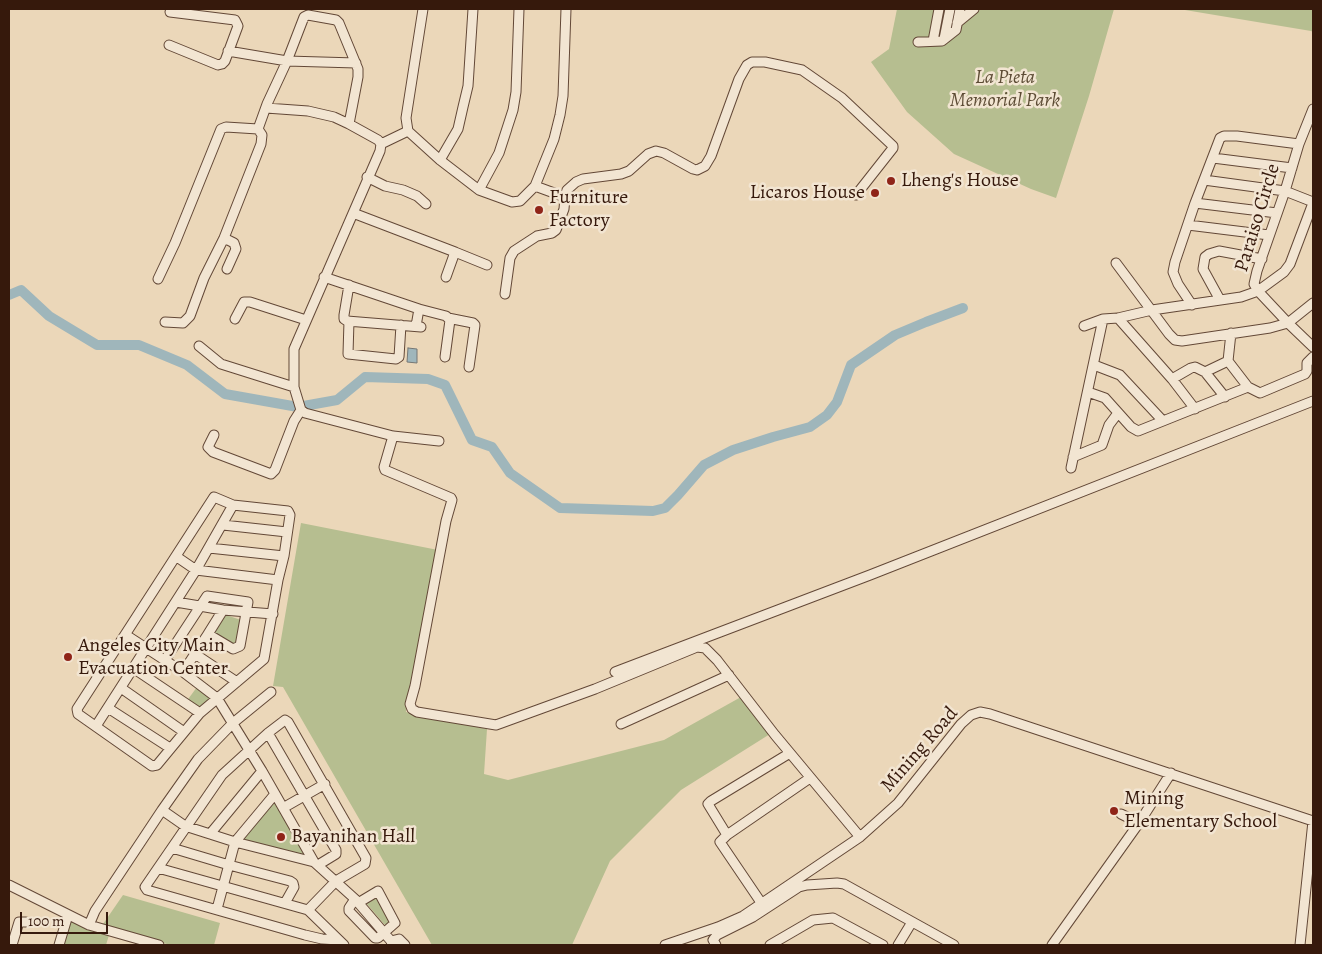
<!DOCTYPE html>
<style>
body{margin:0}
#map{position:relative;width:1322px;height:954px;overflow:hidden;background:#ebd7b9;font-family:Alegreya,serif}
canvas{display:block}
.frame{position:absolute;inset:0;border:10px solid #36190c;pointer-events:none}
.scale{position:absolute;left:20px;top:912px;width:88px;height:22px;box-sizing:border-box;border:2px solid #36190c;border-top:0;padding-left:6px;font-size:15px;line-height:18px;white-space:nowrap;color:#36190c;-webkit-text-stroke:4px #f2e5d2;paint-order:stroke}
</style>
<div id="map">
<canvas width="1322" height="954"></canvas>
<div class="frame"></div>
<div class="scale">100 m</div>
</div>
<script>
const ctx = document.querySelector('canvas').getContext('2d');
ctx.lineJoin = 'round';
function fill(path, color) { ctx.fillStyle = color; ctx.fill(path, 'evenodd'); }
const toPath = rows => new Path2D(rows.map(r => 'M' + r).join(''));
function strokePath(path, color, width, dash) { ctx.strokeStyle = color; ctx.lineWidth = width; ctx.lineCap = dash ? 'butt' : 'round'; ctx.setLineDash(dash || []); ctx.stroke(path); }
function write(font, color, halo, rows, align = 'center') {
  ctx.font = font + ' Alegreya,serif'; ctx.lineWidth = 5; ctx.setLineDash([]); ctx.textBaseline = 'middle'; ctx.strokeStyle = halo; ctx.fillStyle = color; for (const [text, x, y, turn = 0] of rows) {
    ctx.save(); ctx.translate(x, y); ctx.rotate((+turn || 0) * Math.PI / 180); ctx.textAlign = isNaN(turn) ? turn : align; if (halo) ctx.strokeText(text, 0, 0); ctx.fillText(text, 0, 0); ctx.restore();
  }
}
fill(toPath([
 [897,9,1114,9,1089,96,1056,198,1031,189,954,154,907,112,871,62,889,49],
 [1179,9,1313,9,1313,32,1311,31],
 [301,523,438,550,406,712,487,729,484,774,508,780,664,740,741,697,770,734,681,790,610,861,572,945,432,945,283,687,273,686],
 [226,615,244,621,237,648,213,635],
 [197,687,213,700,200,711,186,702],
 [272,799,308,858,239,840],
 [377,894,395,922,388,926,384,924,366,903],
 [123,895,220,923,214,945,171,945,101,927],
 [70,919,109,935,106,945,61,945]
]), '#b6be90');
const water = toPath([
 [408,348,417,349,417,363,407,362,408,348]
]);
fill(water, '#9fb6bb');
strokePath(water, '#757775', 1);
strokePath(toPath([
 [9,295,21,290,49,316,97,345,139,345,187,365,225,394,298,407,337,400,365,377,428,379,445,385,472,440,492,447,510,473,560,508,653,511,665,508,678,495,704,465,733,450,773,437,810,427,827,415,837,402,851,365,895,335,926,322,963,308]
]), '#9fb6bb', 10);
const minor = toPath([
 [423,9,406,118,408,131,440,160,479,190,512,202,520,201,535,186,554,139,560,115,563,96,566,9],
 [957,23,974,9],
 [944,39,950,9],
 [933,41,939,9],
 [918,42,942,41,956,30,960,9],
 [169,45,218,65,222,64,225,61,238,26,235,20,170,12],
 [228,51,287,61,356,63],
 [266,108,308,111,334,117,349,124],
 [1313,109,1299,144,1285,191,1257,271,1254,284,1258,291,1288,323,1313,347],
 [381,144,408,131],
 [1213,158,1292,168],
 [440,160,458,129,463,107,468,86,473,9],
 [367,177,385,186,403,190,417,196,426,204],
 [1204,180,1285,191,1313,202],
 [535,186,565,197],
 [479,190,499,153,513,110,516,92,519,9],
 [1195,203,1277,213],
 [353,213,455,252,446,277],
 [1188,225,1269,235],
 [224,238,234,243,236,249,227,269],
 [455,252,487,265],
 [1116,263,1169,334,1175,340,1182,341,1270,328,1288,323,1313,303],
 [324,277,419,309,416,326],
 [158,279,175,243,221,129,226,127,258,129],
 [349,285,344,315,344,319,347,321,421,327],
 [505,294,510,258,514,251,537,236,552,233,556,230,564,209,565,197,567,190,576,182,583,179,621,174,629,171,648,154,656,151,664,153,693,169,697,170,705,166,711,156,739,79,747,65,752,62,765,62,802,70,842,98,893,146,893,148,856,195],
 [1220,300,1203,269,1205,257,1209,254,1219,251,1262,259],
 [1192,305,1178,284,1173,272,1175,262,1195,203,1220,138,1224,136,1237,136,1299,144],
 [419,309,446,316,450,320,445,357],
 [448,318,473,323,475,325,469,367],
 [1118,318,1172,379,1195,409],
 [235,319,244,302,250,302,306,320],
 [349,321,348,354,396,359,399,357,401,325],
 [165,322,183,323,190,316,204,278,224,238,261,144,262,135,258,129,267,104,287,61,304,17,308,15,336,20,339,23,358,69,358,77,349,124,378,140,381,144,380,151,294,349,294,387,301,410,305,413,393,436,439,441],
 [1084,326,1103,319,1118,318,1152,310,1241,297,1258,291,1284,272,1290,264,1313,203],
 [1231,333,1228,361,1248,387,1260,393,1305,374,1307,371,1307,363,1313,357],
 [199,346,221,364,294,387],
 [1094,365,1120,375,1163,421],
 [1205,372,1225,397],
 [1172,379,1191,368,1195,367,1205,372,1228,361],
 [1088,392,1105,398,1131,427,1138,431,1248,387],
 [214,435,208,447,213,452,271,474,275,470,294,421,301,410],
 [393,436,384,467,385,470,451,498,452,500,446,521,415,686,410,704,412,709,417,712,496,725,595,689,697,647,705,648,717,660,775,735,860,837],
 [1073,457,1102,445,1109,425,1118,413],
 [1071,468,1103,319],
 [214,497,233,505,288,511,290,515,284,556,278,580,264,659,200,713,157,765,152,766,78,714,77,709,214,497],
 [223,525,287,532],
 [209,548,284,556],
 [177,557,196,570,278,580],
 [176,602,223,610,273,614],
 [208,634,223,610],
 [126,635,183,672,217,698,262,771,314,862],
 [195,654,237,682],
 [165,660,207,596,248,602,240,646,233,649,208,634,183,672],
 [133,668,200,713],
 [615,672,870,575,1313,401],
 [121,688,184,732],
 [108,708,170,748],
 [621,724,729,675],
 [96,726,196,570,233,505],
 [268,733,336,850,336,854,318,865],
 [283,808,325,784],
 [162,810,185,826,235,842,314,862,355,899,391,941,392,945],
 [1121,814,1139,823],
 [210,834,262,771],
 [727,835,708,804,711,801,790,753],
 [172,848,229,865,290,881,293,883,294,887,285,903],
 [158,868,145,887,147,890,305,935,322,939,339,940],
 [9,885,89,925,159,945],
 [355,899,349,908,349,911,375,938,378,938,395,923,378,891,358,903],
 [762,904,720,842,727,835,810,778],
 [217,909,235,842,275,794],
 [308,910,158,868,222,775,268,733,285,720,288,722,366,858,365,864,336,881,308,910,344,945],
 [89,925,95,911,162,810,198,759,233,723,271,692],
 [391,941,399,939,405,945],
 [12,945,19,922,26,922],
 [59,945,68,915],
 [665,945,718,927,743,916,860,837,898,803,961,724,971,715,980,712,990,714,1313,821],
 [716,945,713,940,717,935,753,917,799,887,807,885,837,883,844,884,954,945],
 [770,945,813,920,833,918,883,945],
 [898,945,912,922],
 [1052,945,1139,823,1171,773],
 [1300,945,1313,821]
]);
strokePath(minor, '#634837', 11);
strokePath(minor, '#f2e5d2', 9);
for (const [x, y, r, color] of [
 [891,181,5,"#8f2418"],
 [875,193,5,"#8f2418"],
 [539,210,5,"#8f2418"],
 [68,657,5,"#8f2418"],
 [1114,811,5,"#8f2418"],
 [281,837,5,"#8f2418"]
]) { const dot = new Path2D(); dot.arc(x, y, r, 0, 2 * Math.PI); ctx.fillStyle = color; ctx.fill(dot); strokePath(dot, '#f2e5d2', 2); }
write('italic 20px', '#5c4b34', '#f2e5d2', [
 ["La Pieta",1005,78],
 ["Memorial Park",1005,101]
]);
write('20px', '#36190c', '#f2e5d2', [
 ["Lheng's House",901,181],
 ["Licaros House",865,193,"right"],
 ["Furniture",549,198],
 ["Factory",549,221],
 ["Angeles City Main",78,646],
 ["Evacuation Center",78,669],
 ["Mining",1124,799],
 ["Elementary School",1124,822],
 ["Bayanihan Hall",291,837]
], 'left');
write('20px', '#36190c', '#f2e5d2', [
 ["Paraiso Circle",1258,218,-73],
 ["Mining Road",920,750,-49]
]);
</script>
